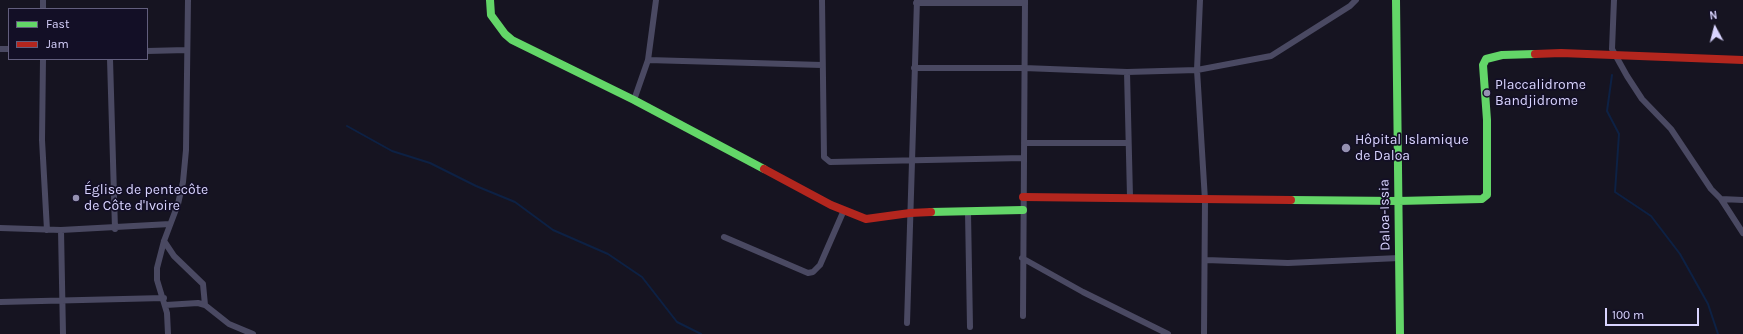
<!DOCTYPE html>
<meta charset="utf-8">
<style>
body{margin:0}
#map{position:relative;width:1743px;height:334px;overflow:hidden;background:#161421;font-family:Karla,sans-serif}
canvas{display:block}
.legend{position:absolute;left:8px;top:8px;width:140px;height:52px;box-sizing:border-box;background:#130f26;border:1px solid #625e7d;margin:0;padding:5px 7px;list-style:none;font-size:12px;color:#d9d4ff}
.legend li{display:flex;align-items:center;gap:8px;height:20px}
.legend b{width:20px;border:1px solid #625e7d}
.north{position:absolute;left:1695px;top:8px;width:40px;height:40px;-webkit-text-stroke:3px #130f26;paint-order:stroke;rotate:353deg;font-size:11px;font-weight:700;line-height:16px;text-align:center;color:#d9d4ff}
.north::after{content:'';display:block;margin:auto;width:14px;height:18px;background:#d9d4ff;clip-path:polygon(50% 0,100% 100%,50% 72%,0 100%)}
.scale{position:absolute;left:1605px;top:308px;width:94px;height:18px;box-sizing:border-box;border:2px solid #d9d4ff;border-top:0;padding-left:5px;font-size:12px;line-height:14px;white-space:nowrap;color:#d9d4ff;-webkit-text-stroke:3px #130f26;paint-order:stroke}
</style>
<div id="map">
<canvas width="1743" height="334"></canvas>
<ul class="legend">
<li><b style="height:5px;background:#63d668"></b>Fast</li>
<li><b style="height:5px;background:#b3261e"></b>Jam</li>
</ul>
<div class="north">N</div>
<div class="scale">100 m</div>
</div>
<script>
const ctx = document.querySelector('canvas').getContext('2d');
ctx.lineJoin = 'round';
const toPath = rows => new Path2D(rows.map(r => 'M' + r).join(''));
function strokePath(path, color, width, dash) { ctx.strokeStyle = color; ctx.lineWidth = width; ctx.lineCap = dash ? 'butt' : 'round'; ctx.setLineDash(dash || []); ctx.stroke(path); }
function write(font, color, halo, rows, align = 'center') {
  ctx.font = font + ' Karla,sans-serif'; ctx.lineWidth = 3.5; ctx.setLineDash([]); ctx.textBaseline = 'middle'; ctx.strokeStyle = halo; ctx.fillStyle = color; for (const [text, x, y, turn = 0] of rows) {
    ctx.save(); ctx.translate(x, y); ctx.rotate((+turn || 0) * Math.PI / 180); ctx.textAlign = isNaN(turn) ? turn : align; if (halo) ctx.strokeText(text, 0, 0); ctx.fillText(text, 0, 0); ctx.restore();
  }
}
strokePath(toPath([
 [1612,75,1607,111,1619,134,1615,192,1651,216,1680,254,1708,304,1718,334],
 [347,126,392,151,430,163,476,186,515,202,553,230,608,254,642,277,677,322,701,334]
]), '#0d2144', 2);
strokePath(toPath([
 [43,0,43,9],
 [822,0,824,157,830,162,1024,158],
 [1200,0,1197,70,1205,200,1204,334],
 [1614,0,1612,49,1627,76,1642,99,1671,129,1711,189,1721,199,1743,200],
 [916,3,1025,3],
 [0,49,9,49],
 [147,51,187,50],
 [43,59,42,140,47,230],
 [110,59,115,229],
 [648,60,822,65],
 [914,68,1024,68,1127,72,1197,70,1271,56,1350,6,1356,0],
 [1127,72,1130,197],
 [634,100,648,60,656,0],
 [1024,143,1128,143],
 [1721,199,1743,233],
 [968,212,970,327],
 [0,228,61,230,170,224],
 [61,230,63,334],
 [724,237,808,273,813,272,820,265,844,210],
 [164,241,174,256,203,284,205,305],
 [1022,258,1083,292,1168,334],
 [1206,260,1288,263,1399,258],
 [0,302,164,298],
 [166,305,198,303,205,305,229,324,253,334],
 [1023,316,1025,0],
 [907,323,917,0],
 [168,334,167,313,157,280,157,268,164,241,178,204,183,182,186,150,188,0]
]), '#4a4962', 6);
strokePath(toPath([
 [490,0,491,15,505,34,512,40,634,100,764,169],
 [1396,0,1400,334],
 [1291,200,1398,201,1482,199,1487,195,1487,120,1483,65,1486,59,1502,55,1535,54],
 [931,212,1023,210]
]), '#63d668', 8);
strokePath(toPath([
 [1535,54,1561,53,1743,60],
 [764,169,831,205,866,219,910,213,931,212],
 [1023,197,1291,200]
]), '#b3261e', 8);
for (const [x, y, r, color] of [
 [1487,93,4,"#9591b1"],
 [1346,148,5,"#9591b1"],
 [76,198,4,"#9591b1"]
]) { const dot = new Path2D(); dot.arc(x, y, r, 0, 2 * Math.PI); ctx.fillStyle = color; ctx.fill(dot); strokePath(dot, '#130f26', 1.5); }
write('14px', '#d9d4ff', '#130f26', [
 ["Placcalidrome",1495,85],
 ["Bandjidrome",1495,101],
 ["Hôpital Islamique",1355,140],
 ["de Daloa",1355,156],
 ["Église de pentecôte",84,190],
 ["de Côte d'Ivoire",84,206]
], 'left');
write('14px', '#d9d4ff', '#130f26', [
 ["Daloa-Issia",1385,215,-91]
]);
</script>
